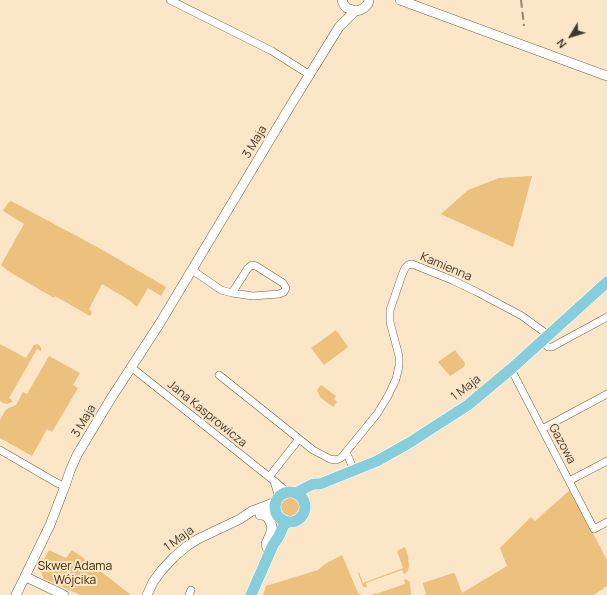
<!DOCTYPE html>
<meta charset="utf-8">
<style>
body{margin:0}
#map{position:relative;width:607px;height:595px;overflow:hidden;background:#fce6c8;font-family:Manrope,sans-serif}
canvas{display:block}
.north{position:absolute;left:551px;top:16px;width:40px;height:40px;-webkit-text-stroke:3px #fce6c8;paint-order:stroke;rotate:232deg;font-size:11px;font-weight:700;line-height:16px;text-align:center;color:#40382c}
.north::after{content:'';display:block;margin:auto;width:14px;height:18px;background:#40382c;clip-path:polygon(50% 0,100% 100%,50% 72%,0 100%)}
</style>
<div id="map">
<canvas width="607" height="595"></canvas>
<div class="north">N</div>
</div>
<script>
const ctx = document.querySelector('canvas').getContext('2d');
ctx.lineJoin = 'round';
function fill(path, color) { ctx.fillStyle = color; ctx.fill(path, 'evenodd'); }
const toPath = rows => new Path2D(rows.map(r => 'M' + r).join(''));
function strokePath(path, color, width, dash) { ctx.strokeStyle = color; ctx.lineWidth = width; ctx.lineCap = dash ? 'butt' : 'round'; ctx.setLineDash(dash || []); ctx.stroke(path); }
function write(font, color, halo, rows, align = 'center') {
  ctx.font = font + ' Manrope,sans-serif'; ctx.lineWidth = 4; ctx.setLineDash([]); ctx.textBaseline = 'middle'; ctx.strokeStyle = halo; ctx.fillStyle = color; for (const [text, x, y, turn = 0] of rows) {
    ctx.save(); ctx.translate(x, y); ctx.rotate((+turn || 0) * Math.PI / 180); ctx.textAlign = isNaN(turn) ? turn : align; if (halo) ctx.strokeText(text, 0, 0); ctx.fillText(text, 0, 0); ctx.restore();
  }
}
fill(toPath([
 [532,176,513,247,441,214,468,190,499,178],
 [11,201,99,248,166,287,161,296,148,288,137,307,129,300,102,284,89,309,92,312,90,316,55,296,54,298,8,271,1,265,24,224,3,211,8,203],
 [336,330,348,347,324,365,311,348],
 [0,344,26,358,34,345,37,344,40,346,41,348,41,351,37,349,9,398,12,400,12,402,7,404,3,403,0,401],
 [455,350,465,363,464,367,450,376,438,362],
 [49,356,80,373,73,385,78,388,52,432,47,429,32,456,0,438,0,420,5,411,7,409,16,405,23,392,27,394],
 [321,385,336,396,334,399,337,402,333,407,320,397,317,390],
 [570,490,607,560,607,586,594,595,426,595,423,583,453,573,455,574,462,593,507,566,500,548,531,517,535,521],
 '280 507a10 10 0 1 1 20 0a10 10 0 1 1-20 0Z',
 [405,547,408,556,409,566,408,570,406,573,404,574,402,570,366,583,367,587,363,587,358,573,359,572,363,583,403,568,397,551],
 [49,550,66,558,72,550,82,557,131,595,80,595,43,578,40,567],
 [342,555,358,593,362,595,263,595,266,586,318,570,325,564],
 [404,579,407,580,410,582,411,595,371,595,376,593,376,594,405,584]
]), '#ecc07d');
const minor = toPath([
 [170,0,272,51,310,75],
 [192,270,221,290,232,293,253,296,279,294,284,292,286,288,283,283,256,266,252,265,248,268,232,293],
 [542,341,548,347,552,347,607,317],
 [131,367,278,484,288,493],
 [511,369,594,529,607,522],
 [219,375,313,450,330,459,336,460,341,458,377,414,388,396,396,379,399,366,399,356,390,322,390,310,402,275,405,268,408,265,412,264,452,280,477,292,522,316,544,332,547,336],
 [542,429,607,394],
 [0,450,57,483,65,486],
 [346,452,354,470],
 [269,477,299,439],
 [274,481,279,498],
 [569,481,607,461],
 [189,595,191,590]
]);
const tertiary = toPath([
 [342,0,344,5,347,8,355,11,360,10,364,8,368,4,369,0],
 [400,0,607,76],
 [261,514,270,511,276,511],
 [260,515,263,515,268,518,272,526,271,532,266,544,269,553],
 [26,577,64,595],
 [16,595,50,525,65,486,70,471,77,455,110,400,160,323,292,103,339,27,355,11],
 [147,595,153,582,161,571,174,557,187,546,198,539,240,519,252,511,276,502]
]);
const primary = toPath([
 '275 507a15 15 0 1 1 30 0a15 15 0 1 1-30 0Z',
 [296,493,309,486,314,484,320,484,377,461,409,443,468,405,511,369,607,282],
 [251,595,273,545,279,536,284,525,287,522]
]);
strokePath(minor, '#715f45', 8);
strokePath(tertiary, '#715f45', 10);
strokePath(primary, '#fff', 12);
strokePath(minor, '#fff', 7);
strokePath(tertiary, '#fff', 9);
strokePath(primary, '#86cedc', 11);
strokePath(toPath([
 [521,0,524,26]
]), '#948672', 2, [8, 4]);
write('12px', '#40382c', '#fce6c8', [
 ["3 Maja",255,142,-59],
 ["Kamienna",446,267,23],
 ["1 Maja",466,388,-38],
 ["Jana Kasprowicza",207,414,39],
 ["3 Maja",84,421,-59],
 ["Gazowa",562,444,62],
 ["1 Maja",179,539,-36]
]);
write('12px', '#422b01', '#fce6c8', [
 ["Skwer Adama",75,567],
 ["Wójcika",75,581]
]);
</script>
